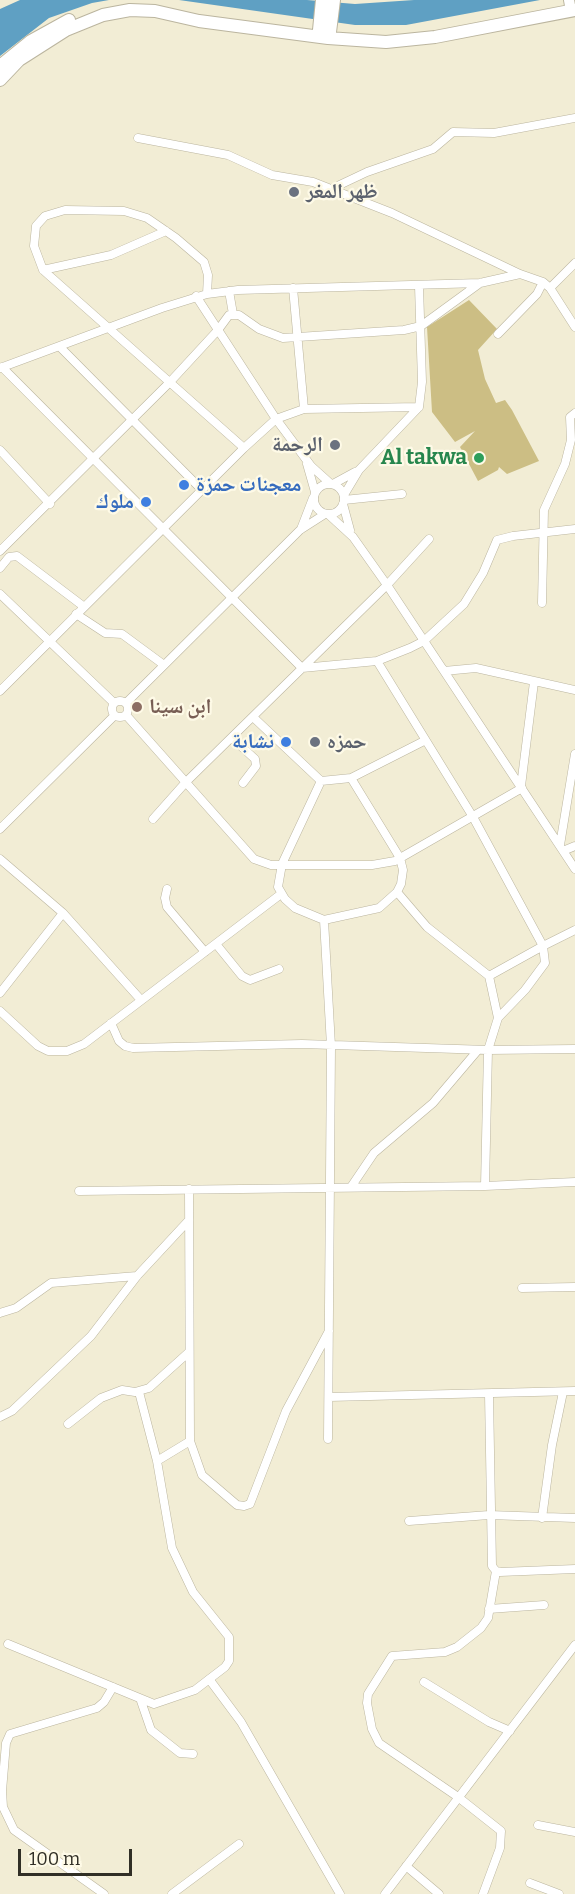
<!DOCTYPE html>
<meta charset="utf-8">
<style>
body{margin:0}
#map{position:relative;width:575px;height:1894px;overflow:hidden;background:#f2edd5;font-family:Bitter,serif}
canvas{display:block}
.scale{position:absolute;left:18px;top:1849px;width:114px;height:27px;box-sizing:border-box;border:3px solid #312f26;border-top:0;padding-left:8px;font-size:18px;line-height:21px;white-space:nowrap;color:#312f26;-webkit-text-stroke:4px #fefae7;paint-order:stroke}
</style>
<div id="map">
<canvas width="575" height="1894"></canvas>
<div class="scale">100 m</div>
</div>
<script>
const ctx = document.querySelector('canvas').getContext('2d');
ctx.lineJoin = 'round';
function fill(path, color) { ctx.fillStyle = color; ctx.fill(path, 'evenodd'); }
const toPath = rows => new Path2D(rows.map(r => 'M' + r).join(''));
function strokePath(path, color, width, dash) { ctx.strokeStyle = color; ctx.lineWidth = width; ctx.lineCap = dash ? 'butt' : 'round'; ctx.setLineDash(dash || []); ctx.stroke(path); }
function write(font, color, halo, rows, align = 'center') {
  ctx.font = font + ' Bitter,"Noto Naskh Arabic",serif'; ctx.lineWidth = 4.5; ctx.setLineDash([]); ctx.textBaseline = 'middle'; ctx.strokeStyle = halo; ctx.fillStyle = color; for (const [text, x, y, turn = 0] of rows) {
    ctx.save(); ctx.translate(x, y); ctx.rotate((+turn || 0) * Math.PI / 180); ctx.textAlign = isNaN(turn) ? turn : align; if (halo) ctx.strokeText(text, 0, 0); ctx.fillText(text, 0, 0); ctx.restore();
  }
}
fill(toPath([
 [469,300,497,329,478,350,485,379,496,403,505,400,512,410,539,461,507,474,499,467,498,470,478,481,460,447,475,431,455,442,432,412,427,327]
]), '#ccbe84');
fill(toPath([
 [20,0,109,0,92,3,49,18,0,56,0,9],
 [179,0,307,0,355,4,414,0,540,0,406,25,355,25]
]), '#5fa0c3');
const minor = toPath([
 [138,138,228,155,272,175,313,182,392,213,520,274,543,282,550,288,575,327],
 [331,189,367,172,433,149,453,132,494,133,575,118],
 [43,270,111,255,166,231],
 [550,288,575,263],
 [229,291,233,314],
 [207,294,208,275,204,262,176,238,147,218,124,211,65,210,45,216,36,226,34,246,43,270,244,448],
 [196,296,276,419,311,466,331,484],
 [498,334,537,294,543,282],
 [60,347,202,490],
 [2,367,302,668,377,661,410,648,424,641,464,604,483,573,497,540,513,536,575,529],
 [0,368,162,308,207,294,238,290,480,283,520,274],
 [304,409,419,407],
 [0,450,50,504],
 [307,464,315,492],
 '314 499a15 15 0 1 1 30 0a15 15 0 1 1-30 0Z',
 [333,484,355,472],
 [344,495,359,470,419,407,422,382,419,286],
 [344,500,402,494],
 [343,504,350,530],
 [329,515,353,537,387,585,575,869],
 [301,529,313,498],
 [0,551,170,382,218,330,229,315,239,315,259,329,283,338,404,330,421,326,480,283],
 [0,568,9,557,17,556,83,606],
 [0,594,114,703],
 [542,603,544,510,565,464,571,440,570,417,575,413],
 [76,614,105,633,122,634,164,665],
 [377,661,473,817,543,946,575,930],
 [444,671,476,668,575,690],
 [0,691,244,448,276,419,304,409,293,288],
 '112 709a8 8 0 1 1 16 0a8 8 0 1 1-16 0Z',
 [126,703,300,530,325,514],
 [126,715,254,859,271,865,372,865,395,861,522,788],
 [253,717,321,781,351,778,424,741],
 [232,738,255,759,256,766,243,783],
 [321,781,282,864,278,887,285,899,295,908,324,920],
 [521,786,534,682],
 [153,819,186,782,387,585,429,539],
 [0,829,114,716],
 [560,845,575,754],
 [563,851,575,846],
 [0,859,63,913,141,1000],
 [167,889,165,898,167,907,205,952],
 [397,892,427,927,489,976],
 [216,944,242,976,250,980,279,969],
 [0,993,63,913],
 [0,1011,38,1046,48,1051,67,1051,84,1044,281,894],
 [111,1023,119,1041,125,1046,133,1048,302,1044,488,1050,575,1049],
 [485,1186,488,1050,498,1018,525,990,545,963,543,946,489,976,498,1018],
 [351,1187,374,1153,433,1103,478,1050],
 [189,1189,190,1441,202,1475,237,1505,244,1506,250,1504,286,1411,329,1331],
 [79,1191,485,1186,575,1182],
 [522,1288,575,1287],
 [0,1313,16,1308,51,1283,137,1276],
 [489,1394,492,1566,496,1571,500,1572,575,1569],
 [329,1397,575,1391],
 [0,1417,12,1411,91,1336,137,1276,189,1220],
 [68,1424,101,1398,122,1390,135,1392,149,1388,189,1352],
 [328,1439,331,1046,324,920,379,908,397,892,401,884,403,870,400,858,351,778],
 [157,1461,190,1441],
 [542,1518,552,1445,563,1392],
 [409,1521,489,1515,575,1518],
 [489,1609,544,1605],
 [8,1644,154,1704,195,1690,225,1667,229,1661,229,1637,193,1592,172,1548,157,1461,139,1392],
 [209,1679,241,1722,340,1894],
 [424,1682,489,1722,510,1731],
 [141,1701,151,1730,180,1753,193,1754],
 [538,1825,575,1832],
 [406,1866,439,1894],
 [530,1883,559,1894],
 [104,1894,14,1830,3,1807,2,1791,6,1743,10,1734,97,1708,104,1702,113,1687],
 [172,1894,239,1844],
 [385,1894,575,1645],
 [483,1894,500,1848,501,1831,458,1797,379,1743,372,1729,367,1703,368,1694,392,1656,445,1652,457,1647,481,1628,488,1618,496,1571]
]);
const tertiary = toPath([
 [569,0,571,11]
]);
const primary = toPath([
 [319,30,322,0],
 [330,32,334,0],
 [0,66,31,41,69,20],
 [0,80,19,60,66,30,103,15,130,10,155,11,199,21,328,38,386,42,435,37,575,10]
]);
strokePath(minor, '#bbb59f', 9);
strokePath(tertiary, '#bbb59f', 12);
strokePath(primary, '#bbb59f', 14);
strokePath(minor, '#fff', 8);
strokePath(tertiary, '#fff', 10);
strokePath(primary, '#fff', 12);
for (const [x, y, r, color] of [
 [294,192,6,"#6b7280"],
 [335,445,6,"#6b7280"],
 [479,458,6,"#2e9e5b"],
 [184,485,6,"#3f7fe0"],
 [146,502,6,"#3f7fe0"],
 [137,707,6,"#8d6e63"],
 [286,742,6,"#3f7fe0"],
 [315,742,6,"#6b7280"]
]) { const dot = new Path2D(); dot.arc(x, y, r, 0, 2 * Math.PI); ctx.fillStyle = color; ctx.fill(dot); strokePath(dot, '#fefae7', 2); }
write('bold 21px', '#5b616d', '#fefae7', [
 ["ظهر المغر",306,192],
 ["الرحمة",323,445,"right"],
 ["حمزه",327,742]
], 'left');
write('bold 21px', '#27864d', '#fefae7', [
 ["Al takwa",467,458]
], 'right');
write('bold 21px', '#366cbe', '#fefae7', [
 ["معجنات حمزة",196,485,"left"],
 ["ملوك",134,502],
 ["نشابة",274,742]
], 'right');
write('bold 21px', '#785e54', '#fefae7', [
 ["ابن سينا",149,707]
], 'left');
</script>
